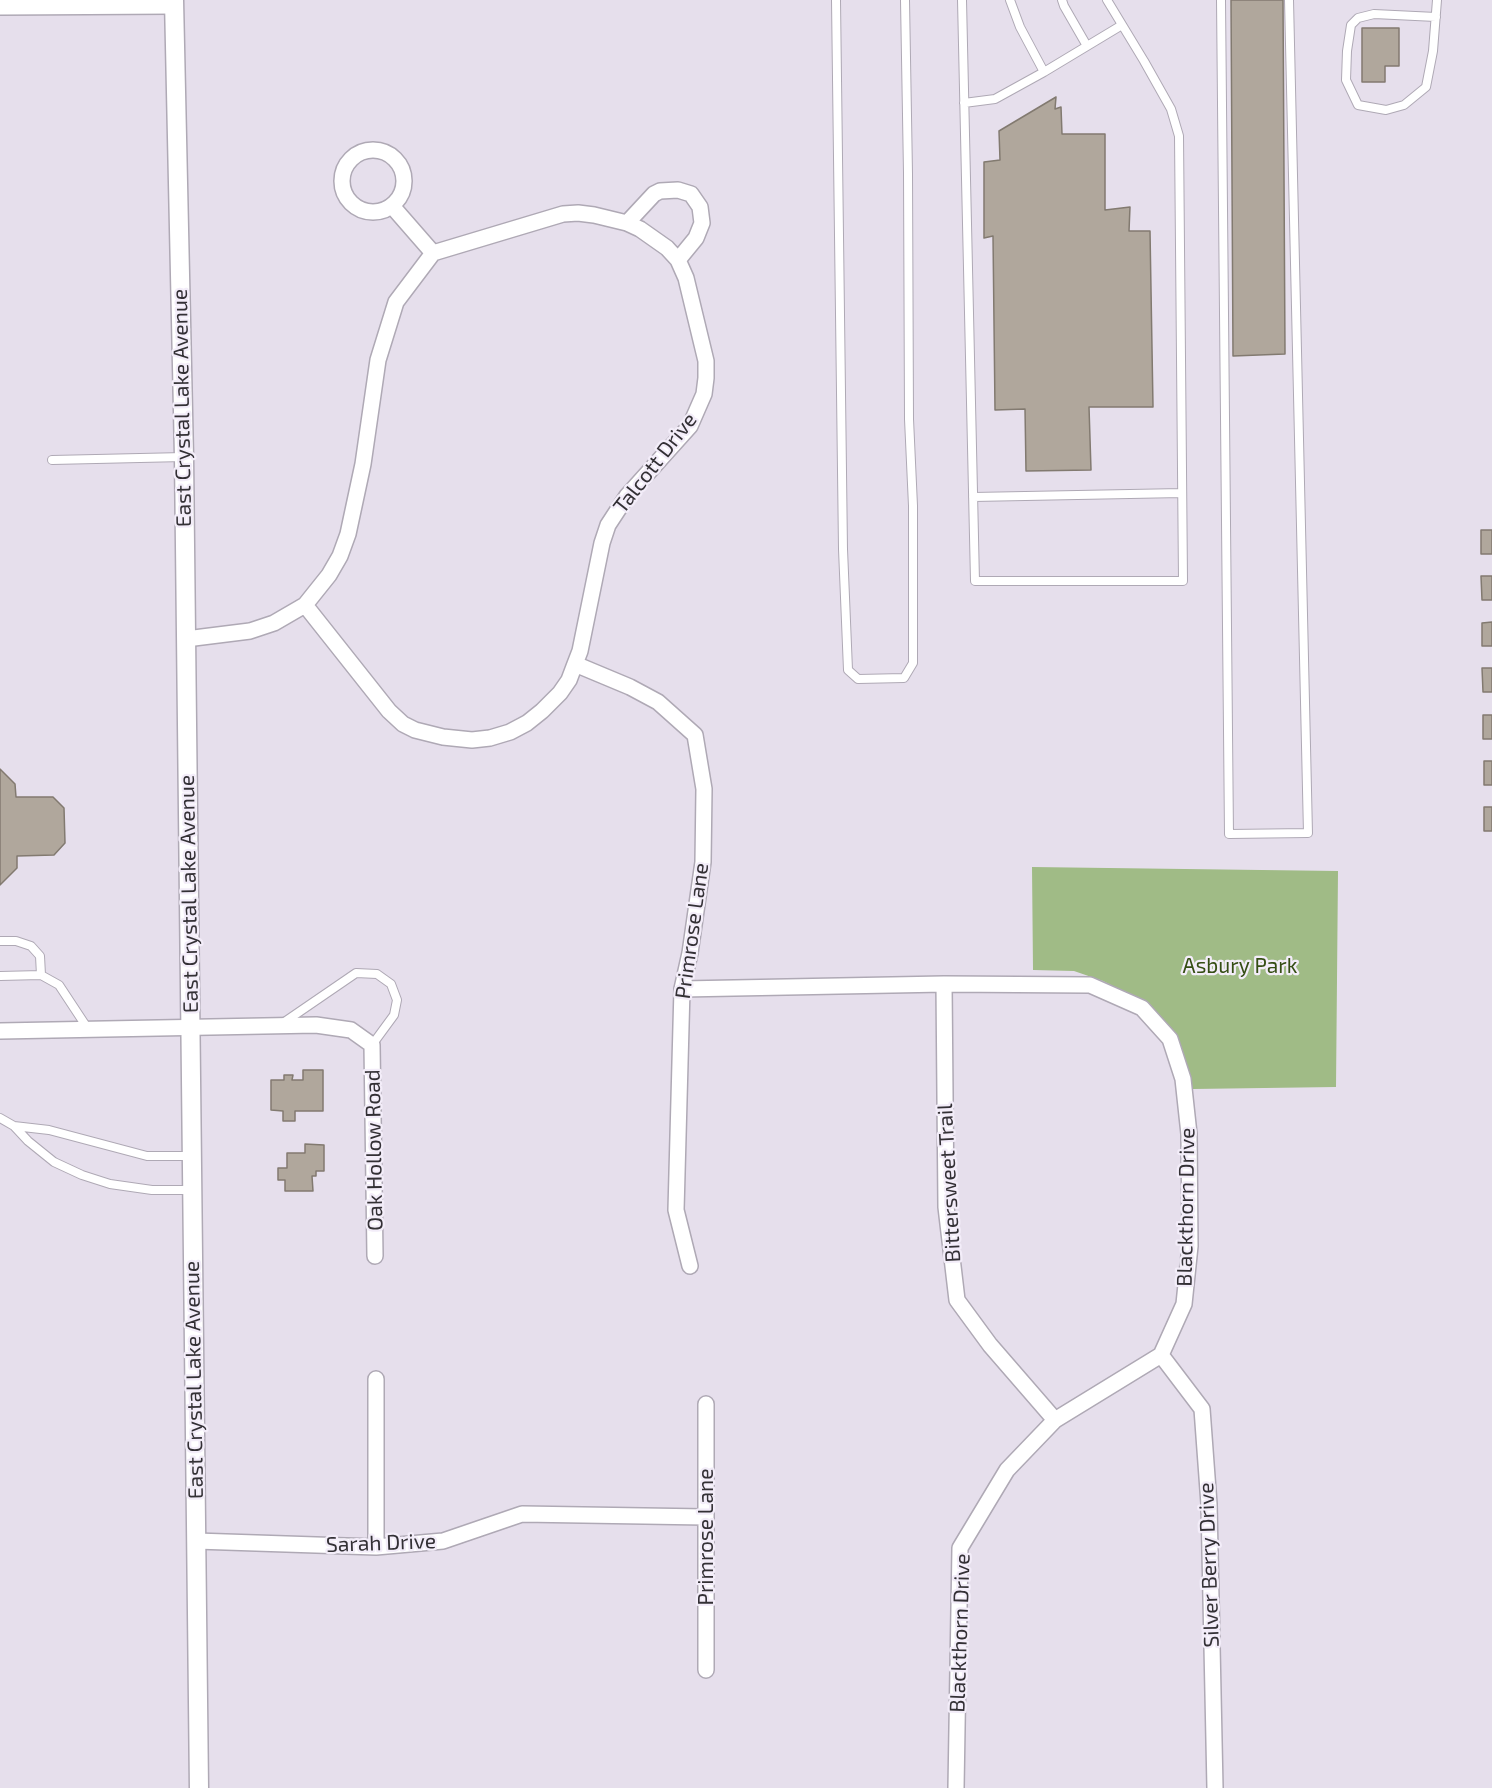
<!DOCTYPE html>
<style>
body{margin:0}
canvas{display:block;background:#e6dfec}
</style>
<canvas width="1492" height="1788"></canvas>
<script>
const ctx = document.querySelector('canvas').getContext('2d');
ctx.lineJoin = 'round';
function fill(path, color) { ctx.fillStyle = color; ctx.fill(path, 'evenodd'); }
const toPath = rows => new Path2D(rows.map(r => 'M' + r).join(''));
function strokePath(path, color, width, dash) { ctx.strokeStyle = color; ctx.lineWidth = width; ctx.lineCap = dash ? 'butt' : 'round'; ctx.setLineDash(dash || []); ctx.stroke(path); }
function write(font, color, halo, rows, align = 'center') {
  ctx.font = font + ' "Exo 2",sans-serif'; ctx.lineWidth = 4.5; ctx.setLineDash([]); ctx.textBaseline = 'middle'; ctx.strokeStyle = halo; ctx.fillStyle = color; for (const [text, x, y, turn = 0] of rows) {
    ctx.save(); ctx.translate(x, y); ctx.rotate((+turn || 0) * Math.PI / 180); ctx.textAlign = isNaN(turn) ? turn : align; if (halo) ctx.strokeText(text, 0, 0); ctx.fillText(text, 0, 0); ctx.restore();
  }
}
fill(toPath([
 [1032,867,1338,871,1336,1087,1193,1089,1173,1035,1146,1003,1103,981,1074,971,1033,970]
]), '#a0bb86');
const building = toPath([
 [1231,0,1283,0,1285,354,1233,356,1231,0],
 [1362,28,1399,28,1399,66,1385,66,1385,82,1362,82,1362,28],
 [1056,97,1055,109,1061,107,1062,134,1105,134,1105,210,1130,207,1129,231,1150,231,1153,407,1089,407,1091,470,1026,471,1025,409,995,410,993,236,984,238,984,162,1000,160,999,131,1056,97],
 [1481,530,1492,530,1492,554,1481,554,1481,530],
 [1481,576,1492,576,1492,600,1482,600,1481,576],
 [1492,622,1492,646,1482,646,1482,623,1492,622],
 [1482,668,1492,668,1492,692,1483,692,1482,668],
 [1483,715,1492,715,1492,739,1483,739,1483,715],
 [1484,761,1492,761,1492,785,1484,785,1484,761],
 [0,769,15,784,16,797,53,797,64,808,65,843,54,855,17,856,17,868,0,885,0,769],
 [1484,807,1492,807,1492,831,1484,831,1484,807],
 [303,1070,323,1070,323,1111,295,1111,295,1121,283,1121,283,1111,271,1110,271,1080,284,1080,284,1075,293,1075,292,1080,303,1080,303,1070],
 [305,1144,324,1145,324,1171,316,1171,316,1176,312,1176,313,1191,285,1191,285,1180,278,1180,278,1168,287,1168,287,1153,305,1153,305,1144]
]);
fill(building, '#b0a79c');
strokePath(building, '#827a70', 1.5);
const service = toPath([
 [836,0,843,549,848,670,858,679,904,678,913,663,913,506,909,419,908,173,905,0],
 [962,0,975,581,1183,581,1179,136,1171,109,1144,61,1107,0],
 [1010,0,1020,27,1044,72],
 [1062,0,1064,6,1087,46],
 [1221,0,1229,834,1308,833,1289,0],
 [1436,17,1374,14,1358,18,1351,25,1347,51,1346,80,1358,105,1386,110,1404,105,1426,87,1433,51,1437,0],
 [964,103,995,99,1044,72,1122,25],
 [52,460,184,457],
 [973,497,1182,493],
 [0,941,16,941,31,946,40,956,41,975],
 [0,976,41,975,59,985,88,1029],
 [283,1023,356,973,377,974,391,984,397,1000,394,1015,372,1045],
 [0,1118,14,1126],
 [192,1156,147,1156,49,1130,14,1126,28,1141,54,1162,82,1175,110,1184,152,1190,192,1190]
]);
const minor = toPath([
 [0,7,174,6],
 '342 181a31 31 0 1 1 62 0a31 31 0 1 1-62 0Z',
 [392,206,433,253],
 [627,223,654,194,660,191,678,190,691,194,700,207,702,223,696,238,678,260],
 [186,639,250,631,274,623,305,605,329,575,340,556,348,534,363,464,378,360,396,302,433,253,563,214,578,213,594,215,627,223,640,229,667,248,678,260,686,278,706,361,706,378,704,394,690,426,627,496,608,525,602,543,580,651,575,664,569,680,560,693,542,711,527,723,510,732,490,738,472,740,443,737,415,730,403,724,389,711,305,605],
 [575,664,630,687,658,702,695,735,704,789,703,862,690,953,682,989,676,1210,690,1266],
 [944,984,946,1207,957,1300,990,1345,1055,1420],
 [682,989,944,984,1090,985,1142,1008,1170,1039,1183,1079,1189,1134,1190,1246,1184,1304,1161,1355,1055,1420,1007,1470,960,1548,956,1788],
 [0,1031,316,1025,351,1030,372,1045,375,1256],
 [1161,1355,1202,1409,1209,1504,1215,1788],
 [376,1379,376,1547],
 [706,1404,706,1670],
 [196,1541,376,1547,443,1541,522,1514,705,1517]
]);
const tertiary = toPath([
 [174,0,184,457,199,1788]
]);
strokePath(service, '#afa9b5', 10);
strokePath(minor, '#afa9b5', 18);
strokePath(tertiary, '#afa9b5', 21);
strokePath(service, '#fff', 8);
strokePath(minor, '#fff', 15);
strokePath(tertiary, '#fff', 18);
write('21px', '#333035', '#f3edf9', [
 ["East Crystal Lake Avenue",182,408,-91],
 ["Talcott Drive",655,463,-52],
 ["East Crystal Lake Avenue",189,894,-91],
 ["Primrose Lane",692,931,-82],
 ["Oak Hollow Road",374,1150,-91],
 ["Bittersweet Trail",949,1183,-93],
 ["Blackthorn Drive",1186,1207,-89],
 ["East Crystal Lake Avenue",194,1380,-91],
 ["Primrose Lane",706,1537,-90],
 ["Sarah Drive",381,1543,-2],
 ["Silver Berry Drive",1209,1565,-92],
 ["Blackthorn Drive",960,1633,-88]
]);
write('21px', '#354e14', '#f3edf9', [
 ["Asbury Park",1240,966]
]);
</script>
